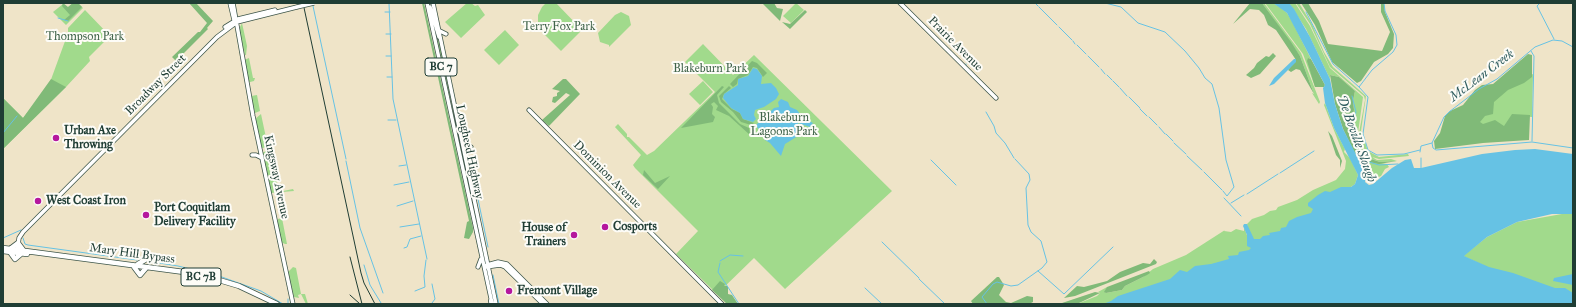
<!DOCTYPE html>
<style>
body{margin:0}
#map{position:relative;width:1576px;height:307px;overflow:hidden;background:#efe4c8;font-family:"IM FELL Great Primer",serif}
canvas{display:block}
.frame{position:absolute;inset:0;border:4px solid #1f3d34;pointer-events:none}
</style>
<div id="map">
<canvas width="1576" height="307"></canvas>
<div class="frame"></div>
</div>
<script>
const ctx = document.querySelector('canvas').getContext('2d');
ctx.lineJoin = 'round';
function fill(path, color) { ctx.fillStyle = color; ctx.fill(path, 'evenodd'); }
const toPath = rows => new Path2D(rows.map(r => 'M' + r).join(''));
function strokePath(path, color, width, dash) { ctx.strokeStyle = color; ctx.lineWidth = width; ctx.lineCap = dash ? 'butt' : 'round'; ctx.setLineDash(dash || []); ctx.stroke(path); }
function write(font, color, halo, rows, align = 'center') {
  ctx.font = font + ' "IM FELL Great Primer",serif'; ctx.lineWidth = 4; ctx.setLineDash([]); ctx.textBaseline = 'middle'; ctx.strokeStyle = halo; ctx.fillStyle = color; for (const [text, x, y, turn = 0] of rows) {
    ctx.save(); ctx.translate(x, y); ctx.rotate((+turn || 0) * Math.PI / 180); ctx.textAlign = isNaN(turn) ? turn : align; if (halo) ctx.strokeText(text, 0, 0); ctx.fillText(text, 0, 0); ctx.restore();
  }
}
fill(toPath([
 [73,3,78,3,83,8,66,25,53,12,63,4,67,8],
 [467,3,471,3,475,6,478,5,485,15,461,38,445,22],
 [546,3,556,3,582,30,561,51,540,30,538,26,538,15,542,7],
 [796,3,804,10,791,23,783,16],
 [1262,3,1264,3,1301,53,1320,102,1319,104,1312,93,1314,94,1300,56],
 [1265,3,1273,3,1281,8,1287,13,1292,21,1311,59,1308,58,1315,83,1315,87,1303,54],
 [1289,3,1295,3,1297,6,1310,26,1330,68,1363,97,1358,133,1364,152,1377,160,1391,159,1397,161,1380,162,1371,159,1350,138,1352,134,1351,121,1354,110,1353,101,1355,91,1339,77,1330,75,1330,79,1306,29],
 [1296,3,1299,3,1312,24,1324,52,1333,67,1366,96,1361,131,1368,151,1379,157,1408,154,1409,156,1379,159,1372,157,1365,151,1359,133,1365,100,1364,96,1330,67,1310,24],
 [85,10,110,36,89,57,90,61,66,87,3,149,3,98,23,118,49,85,68,33,68,28],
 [431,12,443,57,452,98,450,98],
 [621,12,629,16,631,25,609,47,609,45,600,42,598,33,615,15],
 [242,23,247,46,246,55,245,55,239,29],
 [505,30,519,45,499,65,484,50],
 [703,44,733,75,754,55,892,191,785,289,754,258,717,294,676,254,698,231,635,168,633,165,641,155,614,126,615,127,618,124,627,134,627,137,629,137,647,155,654,151,715,92,685,62],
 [249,58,253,78,255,78,254,81,250,82,248,81,244,60],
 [1533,74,1532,117,1517,116,1506,127,1479,124,1480,119,1492,102,1515,83],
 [703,81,713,92,700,105,689,94],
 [257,95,260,111,255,113,251,96],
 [1325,103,1334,128,1345,149,1344,152,1350,158,1358,175,1355,184,1253,258,1247,224,1252,219,1264,215,1270,211,1276,210,1278,207,1297,200,1313,190,1336,180,1345,169,1346,161,1324,105],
 [261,114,268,147,262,148,258,134,255,119],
 [266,151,269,152,270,158,266,161,275,159,272,162,274,174,273,176,267,175,262,153],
 [1369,161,1387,164,1389,167,1385,169,1381,176,1367,182,1366,177,1371,179,1368,165],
 [276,177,278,192,293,189,294,191,271,193,268,179],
 [1573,212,1573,295,1494,270,1463,256,1487,237,1517,222],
 [282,218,287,244,285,244,281,242,278,225,278,219],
 [1244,227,1253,252,1163,304,1077,304,1097,296,1100,293,1098,292,1107,287,1105,292,1106,293,1122,290,1125,286,1143,277,1153,269,1186,255,1225,230,1224,231,1231,232,1236,229,1244,231],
 [293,267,296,268,301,294,305,294,308,304,306,304,301,294,298,295,299,298,294,297,288,272]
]), '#a1da8c');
fill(toPath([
 [63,3,68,7,73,3,78,3,82,7,68,21,64,20,70,15,62,6],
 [189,3,196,3,213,21,207,28,208,29,176,61,172,57,198,32,200,32,207,23],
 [422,3,424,3,473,228,473,232,469,239,464,238,467,222,469,221],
 [762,3,774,3,777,8,783,9,780,21],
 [1250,3,1262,3,1291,42,1300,56,1314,94,1300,70,1296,69,1291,72,1288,70,1296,60,1276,30,1268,25,1264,15,1259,10,1250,9,1233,24],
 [1301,3,1308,3,1319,21,1328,44,1382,51,1390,32,1381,12,1381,3,1384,3,1385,12,1394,34,1393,48,1388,54,1374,62,1361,81,1357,83,1332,62,1315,25],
 [805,10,807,12,790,29,782,22,790,24],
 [1273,53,1276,56,1260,74,1251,78,1246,75,1254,68,1257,63,1266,56,1269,57],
 [1528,54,1532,55,1532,77,1524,83,1508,90,1494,102,1493,114,1485,116,1480,122,1483,124,1495,120,1504,126,1512,114,1530,115,1529,140,1483,143,1435,149,1434,141,1440,133,1445,116,1450,111,1463,105,1475,90,1482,85,1493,84],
 [1308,58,1311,59,1325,85,1324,87,1315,87,1307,61],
 [752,61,757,63,767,73,763,77,757,68,753,67,748,75,738,79,737,84,733,87,730,84],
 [1330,75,1339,77,1355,91,1353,101,1354,110,1351,121,1352,134,1350,138,1355,142,1359,142,1361,149,1371,159,1380,162,1397,161,1379,164,1369,162,1368,165,1371,176,1369,180,1366,177,1343,129,1335,104],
 [51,79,66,87,3,149,3,98,23,118],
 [563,79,566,79,580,94,549,126,542,120,570,95,566,93,555,103,552,102,553,97,557,96,557,93,560,91,552,89],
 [722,86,724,87,717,95,719,103,740,124,749,128,750,135,729,116,716,110,718,106,714,102,711,104,713,107,712,114,715,117,713,122,681,128],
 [729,86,731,88,724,94,722,99,732,109,740,113,743,119,754,123,751,125,741,122,733,112,721,102,719,96],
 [1328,131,1332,136,1342,161,1340,168,1340,160,1336,155],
 [644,170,655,183,670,176,658,189,643,175],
 [1154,259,1157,262,1156,264,1075,296,1064,298,1077,286,1084,287,1107,281,1120,272,1143,263,1150,264],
 [1149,271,1150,273,1147,275,1125,286,1122,290,1106,293,1104,292,1107,287],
 [997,277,999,277,1004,285,999,295,1006,302,1011,303,1027,296,1033,297,1033,302,1029,304,973,304,971,301],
 [720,281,725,284,724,286,728,286,728,294,732,295,738,304,727,304,712,290],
 [1095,292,1100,293,1077,304,1059,304]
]), '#80ba78');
fill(toPath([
 [1273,3,1289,3,1294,9,1310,37,1330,79,1335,104,1343,129,1361,164,1366,177,1365,182,1369,185,1373,184,1392,168,1405,160,1411,159,1414,168,1421,168,1482,154,1515,150,1535,149,1573,154,1573,214,1552,214,1517,222,1487,237,1464,256,1489,267,1513,273,1555,288,1565,288,1573,293,1573,304,1103,304,1111,301,1118,296,1170,279,1180,270,1187,272,1195,266,1211,264,1229,259,1228,256,1238,255,1239,252,1249,250,1251,248,1247,246,1247,235,1243,226,1244,224,1247,224,1254,239,1260,239,1263,236,1270,235,1269,233,1280,231,1281,228,1286,227,1289,221,1297,217,1311,213,1313,209,1308,206,1308,203,1318,195,1325,191,1330,192,1341,187,1351,187,1355,184,1358,175,1334,128,1325,103,1323,88,1325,85,1287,13],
 [1294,59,1296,59,1296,62,1274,84,1269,86,1274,78],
 [753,68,757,69,762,76,761,84,771,83,776,88,779,94,776,99,764,107,755,110,754,115,756,119,753,122,743,119,740,113,731,108,723,98,724,94,738,85,738,79,748,76],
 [781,99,788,102,790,107,797,110,803,118,813,123,810,127,798,123,798,136,785,144,781,156,770,143,765,140,756,125,774,108,779,107,778,102],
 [1573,274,1573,285,1553,281,1554,278]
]), '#66c2e4');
strokePath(toPath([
 [389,3,393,99,427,259],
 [1035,3,1038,6],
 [1105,3,1121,7,1138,23,1165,32,1185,51,1199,68,1205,78,1212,84,1219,108,1226,160,1234,187,1227,196,1223,191],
 [1384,3,1385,11,1396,35,1397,45,1393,52,1372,70,1359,87,1368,97,1363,134,1368,150,1377,155,1404,154,1420,150],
 [1540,3,1537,6,1554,39],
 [313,6,346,159],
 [1039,7,1057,25],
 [385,12,390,12],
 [1306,12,1333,64,1359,87],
 [58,18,68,21],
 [1059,27,1072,40],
 [386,34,391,34],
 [1073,41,1075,44],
 [1077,45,1086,54],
 [1573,47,1562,41,1553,40,1535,47,1497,79,1479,89,1449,112,1444,117,1432,143,1433,148,1436,150,1532,142,1573,148],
 [1531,51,1534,56,1532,141],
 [386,56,391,56],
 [1088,56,1099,67],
 [966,65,966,64],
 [1101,69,1105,74],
 [1107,75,1112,80],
 [387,77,392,77],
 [1113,81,1119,87],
 [1120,88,1127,96],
 [1352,96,1356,112,1353,122,1355,135,1363,156,1369,162,1379,165,1398,164],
 [1129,97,1140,108],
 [1140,109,1147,116],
 [986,112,994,126,996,133,1005,143,1014,158],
 [1149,117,1157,125],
 [388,120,396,120],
 [1159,127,1165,134],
 [3,133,17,116],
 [1166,134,1173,141],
 [1174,143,1186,154],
 [1420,152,1421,146,1432,143],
 [469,156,488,247],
 [1187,156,1202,170],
 [931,160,956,185],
 [346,161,360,228,383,293],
 [399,166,406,165],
 [1421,168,1421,158],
 [1204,172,1222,190],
 [1280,173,1314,151],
 [394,185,409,182],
 [1247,194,1278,174],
 [1224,198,1241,216],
 [1231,203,1244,195],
 [397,206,413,201],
 [400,227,419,224],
 [3,238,21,230],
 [23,238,25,244,28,245,137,260],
 [882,242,919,278],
 [404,248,407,247,410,239,421,236],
 [720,261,730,255,743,256],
 [153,262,178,266,219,276,261,291,283,304],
 [720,263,718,272,739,304],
 [364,265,370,285,381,303],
 [1038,271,1064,294,1113,247],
 [493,275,499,304],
 [919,279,945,304],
 [432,284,435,299,432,303],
 [865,288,882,304],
 [415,291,425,287,424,276,426,260],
 [288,304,288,299],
 [987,304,982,297,993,284,997,282,1011,286,1018,285,1042,268,1047,262,1041,241,1031,232,1028,225,1026,188,1030,180,1029,174,1015,159]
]), '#66c2e4', 1);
const major = toPath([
 [230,3,234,20],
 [233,3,253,116,293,304],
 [427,3,492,303],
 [433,3,496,304],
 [900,3,996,98],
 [430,7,439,37],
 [225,27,238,19,275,10],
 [438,30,446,34],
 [529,110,722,304],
 [462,142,471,147,465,155],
 [252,155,256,155,262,158],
 [17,252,19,238,23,232,217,37,237,22,297,7],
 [487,265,498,262,507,264,547,304],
 [478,267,481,259],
 [486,267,500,265,505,267,543,304]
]);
const highway = toPath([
 [3,248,199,274,239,286,277,304],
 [10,249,18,243,24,251],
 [3,251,27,254],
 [10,252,15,259,22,253],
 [138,264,150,257],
 [134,267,140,275,146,268],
 [491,301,492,304]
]);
strokePath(major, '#3e564a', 5);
strokePath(highway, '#3e564a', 6);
strokePath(major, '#fff', 3.5);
strokePath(highway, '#fff', 4.5);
strokePath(toPath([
 [303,3,361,273,364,283,375,304],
 [350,257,362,304],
 [350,295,360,304]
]), '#1f3d34', 1);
const majorBridge = toPath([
 [297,7,314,3]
]);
strokePath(majorBridge, '#3e564a', 5, []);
strokePath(majorBridge, '#fff', 3.5);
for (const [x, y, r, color] of [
 [56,138,4,"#b5179e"],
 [38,201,4,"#b5179e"],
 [146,215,4,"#b5179e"],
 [605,227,4,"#b5179e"],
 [574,235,4,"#b5179e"],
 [509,291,4,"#b5179e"]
]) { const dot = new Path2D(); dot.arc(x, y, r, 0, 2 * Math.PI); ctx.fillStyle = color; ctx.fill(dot); strokePath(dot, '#fdfcf7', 1.5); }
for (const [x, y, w] of [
 [441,67,32],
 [201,277,40]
]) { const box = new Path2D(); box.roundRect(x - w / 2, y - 9, w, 18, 3); ctx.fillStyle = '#fdfcf7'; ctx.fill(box); strokePath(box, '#1f3d34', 1); }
write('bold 11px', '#1f3d34', null, [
 ["BC 7",441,67],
 ["BC 7B",201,277]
]);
write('12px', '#40644a', '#fdfcf7', [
 ["Terry Fox Park",559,27],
 ["Thompson Park",85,37],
 ["Blakeburn Park",710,69],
 ["Blakeburn",784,118],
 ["Lagoons Park",784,132]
]);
write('12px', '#1f3d34', '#fdfcf7', [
 ["Prairie Avenue",955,44,45],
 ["Broadway Street",156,85,-45],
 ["Lougheed Highway",469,152,78],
 ["Dominion Avenue",607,175,45],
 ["Kingsway Avenue",276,177,78],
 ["Mary Hill Bypass",132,254,8]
]);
write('bold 12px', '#1f3d34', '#fdfcf7', [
 ["Urban Axe",64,131],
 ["Throwing",64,145],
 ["West Coast Iron",46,201],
 ["Port Coquitlam",154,208],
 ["Delivery Facility",154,222],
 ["Cosports",613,227],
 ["House of",566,228,"right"],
 ["Trainers",566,242,"right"],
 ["Fremont Village",517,291]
], 'left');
write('italic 13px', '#315e60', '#fdfcf7', [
 ["McLean Creek",1482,76,-37],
 ["De Boville Slough",1356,139,70]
]);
</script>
